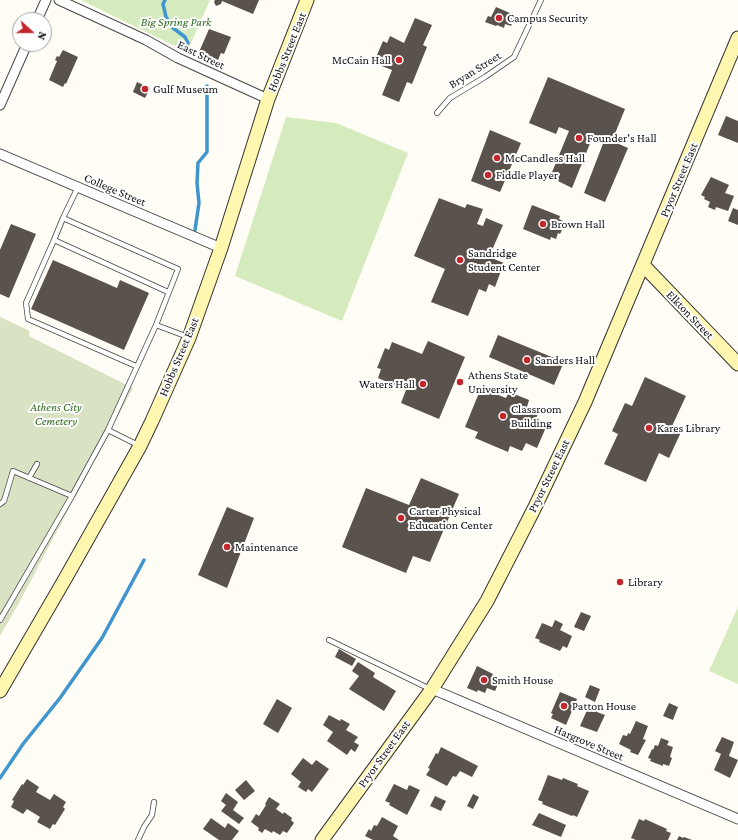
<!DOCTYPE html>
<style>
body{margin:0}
#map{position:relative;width:738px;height:840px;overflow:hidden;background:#fffdf5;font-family:"Crimson Pro",serif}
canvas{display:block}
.north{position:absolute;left:12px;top:12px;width:40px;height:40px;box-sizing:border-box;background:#fff;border:1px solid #a0a0a0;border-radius:50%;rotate:111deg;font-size:11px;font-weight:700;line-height:16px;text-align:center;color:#111}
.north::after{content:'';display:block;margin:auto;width:14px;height:18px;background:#c4262e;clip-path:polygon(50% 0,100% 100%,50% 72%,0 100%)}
</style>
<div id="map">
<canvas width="738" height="840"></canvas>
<div class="north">N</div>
</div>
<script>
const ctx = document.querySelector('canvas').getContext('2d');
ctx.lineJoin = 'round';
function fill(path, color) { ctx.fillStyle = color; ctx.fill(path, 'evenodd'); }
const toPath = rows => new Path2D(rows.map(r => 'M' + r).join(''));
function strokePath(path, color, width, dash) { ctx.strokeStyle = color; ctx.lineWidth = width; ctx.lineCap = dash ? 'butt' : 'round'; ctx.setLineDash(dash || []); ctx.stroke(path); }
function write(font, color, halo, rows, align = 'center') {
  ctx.font = font + ' "Crimson Pro",serif'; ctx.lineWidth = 4; ctx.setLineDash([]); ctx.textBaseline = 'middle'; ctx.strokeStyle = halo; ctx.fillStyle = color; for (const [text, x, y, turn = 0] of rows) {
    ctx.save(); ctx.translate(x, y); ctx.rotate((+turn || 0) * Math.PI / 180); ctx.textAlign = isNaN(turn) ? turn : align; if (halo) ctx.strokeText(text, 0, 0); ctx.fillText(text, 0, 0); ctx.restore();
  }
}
fill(toPath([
 [81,0,210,0,187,52],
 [286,117,336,123,408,153,342,321,235,276],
 [738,607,738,684,709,671]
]), '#d5ebbd');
fill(toPath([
 [0,317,30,331,29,336,133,388,20,601,0,636]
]), '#d9e3c4');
strokePath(toPath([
 [165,0,163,4,166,17,173,28,185,37,188,43],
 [195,230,199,203,197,183,198,163,207,152,207,86],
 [0,778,23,744,60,698,102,638,144,560]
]), '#3f96cf', 3.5);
fill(toPath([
 [215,0,259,0,253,14,222,1,221,4,216,6,214,2],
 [496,7,510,13,508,17,514,18,511,26,505,24,504,28,497,25,496,26,485,22,488,16,491,17],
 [415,18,432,25,423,45,427,47,412,84,407,82,399,102,382,95,392,70,379,65,382,57,377,55,383,41,387,43,390,36,404,43],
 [209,29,231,37,224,54,221,53,218,60,199,52],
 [63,50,78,57,66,84,65,83,63,87,49,80,57,61,55,60,57,56,59,57],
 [548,77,625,109,612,141,628,148,605,202,584,193,604,141,593,136,572,188,550,177,569,131,559,127,556,134,529,123],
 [137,82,150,88,145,98,133,92],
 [726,116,738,121,738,143,718,135],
 [490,130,521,143,500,192,471,181],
 [711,177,729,185,725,193,734,196,728,211,716,207,715,210,708,207,710,202,704,199,705,197,701,195],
 [439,198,465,208,467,204,483,209,477,224,483,226,486,218,503,225,489,257,504,263,495,287,489,284,486,292,479,289,468,316,431,302,445,269,414,256],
 [532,205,560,216,559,219,563,221,561,227,563,228,560,234,558,233,556,239,551,237,550,240,523,229],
 [733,208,738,210,738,225,728,221],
 [11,224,36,234,9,298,0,294,0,250],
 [53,260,117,288,120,280,149,293,124,350,31,309],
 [498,335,564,362,554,385,489,357],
 [428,341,465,357,439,419,401,403,406,390,378,378,381,369,377,368,385,348,389,350,392,342,422,354],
 [645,377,686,396,672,426,682,430,669,458,659,453,646,482,604,464,618,434,612,431,625,403,632,406],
 [481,388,506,398,509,392,529,400,527,407,539,412,535,420,547,425,537,448,526,443,522,451,510,446,508,452,475,438,478,432,465,427],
 [421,478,459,494,430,562,413,556,406,573,342,547,366,488,409,505],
 [227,507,254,518,227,588,198,575],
 [581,612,591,616,584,631,574,627],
 [555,620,563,624,560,630,572,636,567,648,563,646,560,651,539,642,540,640,535,638,542,623,552,627],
 [339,649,356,659,352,666,335,657],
 [358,662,375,673,373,677,396,691,384,711,349,689,359,676,352,671],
 [477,666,493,674,492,676,498,679,498,681,499,682,495,691,487,688,485,693,478,690,477,692,467,688],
 [590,685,600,689,595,702,585,697],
 [560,692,577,699,566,725,551,718,553,714,551,713],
 [277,699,292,708,278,733,263,724],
 [669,703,678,707,673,720,663,716],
 [588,708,594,710,594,708,598,710,597,712,605,715,597,732,580,726],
 [329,715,340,721,341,719,350,724,346,730,358,737,354,742,359,745,355,752,351,749,347,755,327,741,333,732,323,725],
 [636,721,648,726,643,739,646,740,638,755,630,752,631,750,619,744,623,735,627,736,628,733,630,734],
 [722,737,734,742,729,756,738,760,730,778,714,770,721,754,715,751],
 [661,738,669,741,667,745,673,747,670,757,672,758,669,766,663,764,663,766,650,761,651,759,648,758,652,749,653,750,655,745,658,746],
 [441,747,478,766,472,777,460,771,456,777,453,776,447,786,426,775,430,769,428,768,436,753,438,754],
 [303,758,312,765,316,760,329,769,312,792,308,789,306,792,298,787,301,782,291,774],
 [548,775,562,780,563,778,578,784,577,786,589,791,577,817,573,815,572,816,542,804,543,802,538,800],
 [27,779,39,787,36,792,50,800,54,794,66,802,63,807,65,809,55,825,53,824,50,829,37,822,40,817,27,809,23,814,11,807,14,801,12,800,22,784,23,785],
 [246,780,255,791,244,800,235,790],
 [394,784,407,790,409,785,420,790,407,815,389,805,390,803,385,801],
 [226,793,238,802,233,810,244,818,239,824,221,811,226,805,221,801],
 [473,794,479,797,473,809,467,806],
 [435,796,446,801,441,811,430,806],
 [269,797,280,804,276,809,283,814,284,812,292,818,291,820,294,823,287,833,283,831,280,835,273,831,272,833,265,829,262,833,258,830,259,828,251,822,256,814,259,816,266,805,265,804],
 [539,813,566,825,561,837,532,825],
 [382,817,398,826,393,836,399,840,373,840,365,836,369,829,371,831,374,825,377,826],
 [211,818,225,828,228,823,239,831,232,840,219,840,203,829],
 [639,819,644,821,645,819,667,829,666,831,671,833,668,840,636,840,631,838],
 [679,836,683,838,684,837,692,840,677,840]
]), '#5a524d');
const lane = toPath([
 [437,113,450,98,485,77,514,57,541,0],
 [78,187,63,218,178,269,156,325,188,337],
 [63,218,54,240,168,292],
 [54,240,26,303,28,319,136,366],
 [108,430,156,325],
 [29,478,37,464],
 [0,504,4,501,13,471,72,496],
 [0,620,72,496,108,430,138,445],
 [329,640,430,689],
 [138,840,144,827,152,815,154,802]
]);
const street = toPath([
 [59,0,146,40,178,58,268,99],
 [37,20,46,0],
 [0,105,27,44],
 [0,154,221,248],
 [432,689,738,819]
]);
const secondary = toPath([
 [643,265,738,364],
 [0,691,65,579,140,446,152,421,189,338,221,248,268,99,307,0],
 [322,840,432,689,487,601,534,509,585,402,738,38]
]);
strokePath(lane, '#444', 6);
strokePath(street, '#444', 11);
strokePath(secondary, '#333', 15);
strokePath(lane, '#fff', 4.5);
strokePath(street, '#fff', 9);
strokePath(secondary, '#fff6b0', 13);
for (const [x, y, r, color] of [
 [499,18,4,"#c4262e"],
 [399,60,4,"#c4262e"],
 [145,89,4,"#c4262e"],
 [579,138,4,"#c4262e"],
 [497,158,4,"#c4262e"],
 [488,175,4,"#c4262e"],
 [543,224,4,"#c4262e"],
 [460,260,4,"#c4262e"],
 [527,360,4,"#c4262e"],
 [460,382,4,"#c4262e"],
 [423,384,4,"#c4262e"],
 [503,416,4,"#c4262e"],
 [649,428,4,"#c4262e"],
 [401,518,4,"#c4262e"],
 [227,547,4,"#c4262e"],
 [620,582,4,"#c4262e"],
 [484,680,4,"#c4262e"],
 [564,706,4,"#c4262e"]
]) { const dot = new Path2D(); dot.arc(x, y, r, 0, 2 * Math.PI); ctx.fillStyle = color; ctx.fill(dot); strokePath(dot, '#fff', 1.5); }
write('12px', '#111', '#fff', [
 ["Campus Security",507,18],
 ["McCain Hall",391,60,"right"],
 ["Gulf Museum",153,89],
 ["Founder's Hall",587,138],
 ["McCandless Hall",505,158],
 ["Fiddle Player",496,175],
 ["Brown Hall",551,224],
 ["Sandridge",468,253],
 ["Student Center",468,267],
 ["Sanders Hall",535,360],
 ["Athens State",468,375],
 ["University",468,389],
 ["Waters Hall",415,384,"right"],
 ["Classroom",511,409],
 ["Building",511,423],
 ["Kares Library",657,428],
 ["Carter Physical",409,511],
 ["Education Center",409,525],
 ["Maintenance",235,547],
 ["Library",628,582],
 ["Smith House",492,680],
 ["Patton House",572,706]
], 'left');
write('italic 12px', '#2f6b1f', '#fff', [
 ["Big Spring Park",176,22],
 ["Athens City",56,407],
 ["Cemetery",56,421]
]);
write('12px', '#111', '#fff', [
 ["Hobbs Street East",287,52,-68],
 ["East Street",201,55,26],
 ["Bryan Street",475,70,-32],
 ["Pryor Street East",679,180,-67],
 ["College Street",115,190,23],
 ["Elkton Street",690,315,46],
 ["Hobbs Street East",179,357,-67],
 ["Pryor Street East",549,476,-64],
 ["Hargrove Street",589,743,23],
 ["Pryor Street East",384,754,-54]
]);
</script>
